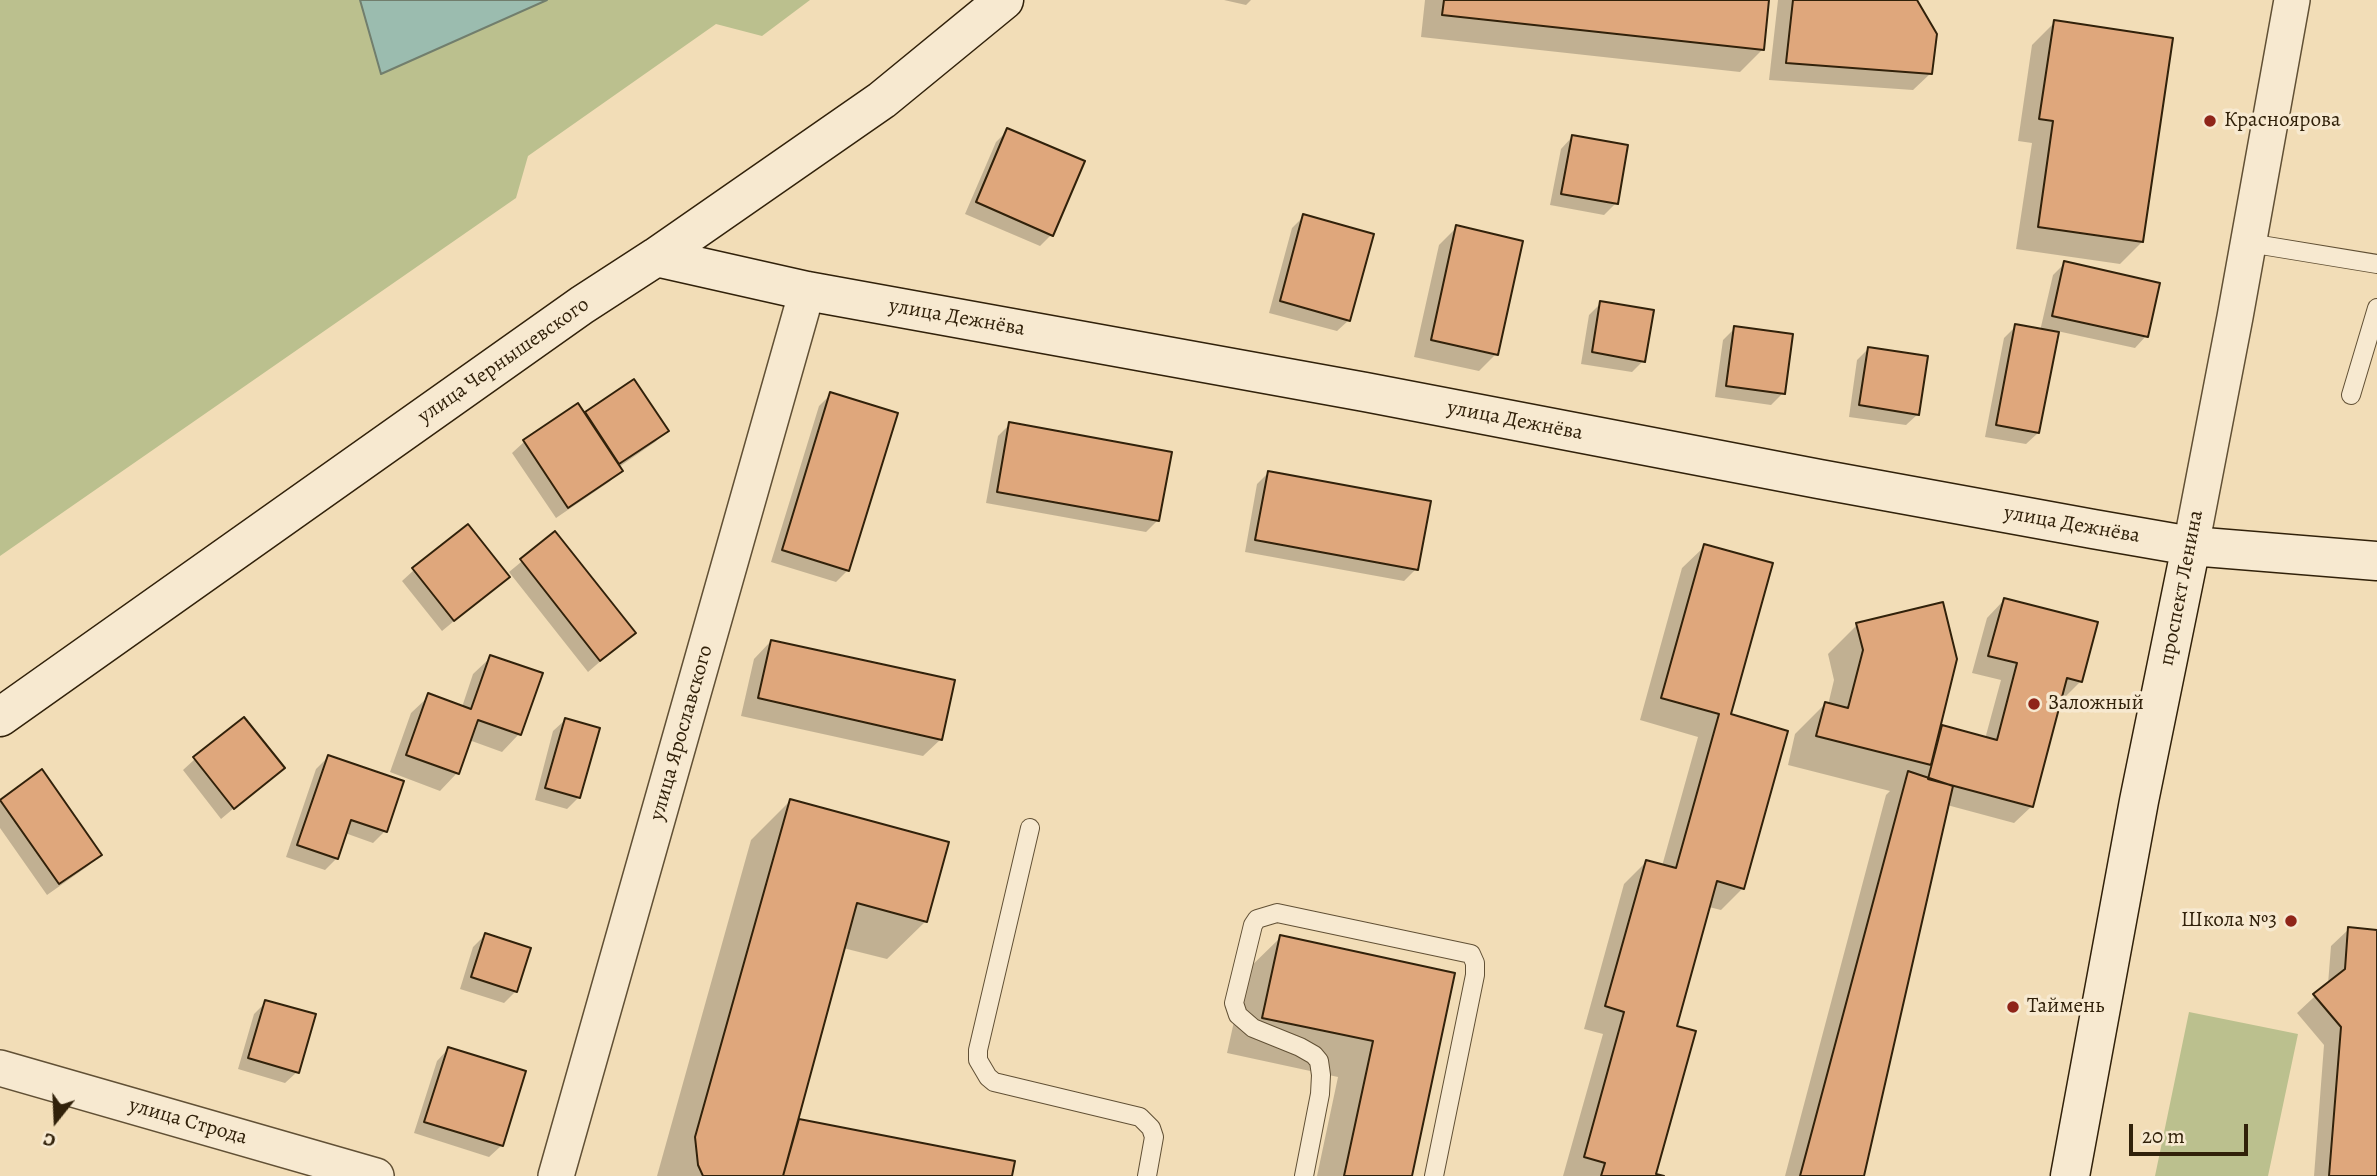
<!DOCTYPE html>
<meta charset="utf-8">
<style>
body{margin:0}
#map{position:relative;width:2377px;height:1176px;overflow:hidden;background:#f2ddb7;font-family:Alegreya,serif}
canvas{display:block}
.north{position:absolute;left:21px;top:1085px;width:70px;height:70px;-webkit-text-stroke:5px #f7e9d0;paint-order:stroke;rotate:198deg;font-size:19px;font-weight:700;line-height:28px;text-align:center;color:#31210a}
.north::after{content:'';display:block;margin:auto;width:24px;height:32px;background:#31210a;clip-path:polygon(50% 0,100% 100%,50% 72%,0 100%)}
.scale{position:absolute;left:2129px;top:1124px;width:119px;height:32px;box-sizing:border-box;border:4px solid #31210a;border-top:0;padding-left:9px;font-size:21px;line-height:24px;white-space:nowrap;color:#31210a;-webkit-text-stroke:5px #f7e9d0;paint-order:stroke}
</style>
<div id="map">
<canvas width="2377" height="1176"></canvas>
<div class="north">С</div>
<div class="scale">20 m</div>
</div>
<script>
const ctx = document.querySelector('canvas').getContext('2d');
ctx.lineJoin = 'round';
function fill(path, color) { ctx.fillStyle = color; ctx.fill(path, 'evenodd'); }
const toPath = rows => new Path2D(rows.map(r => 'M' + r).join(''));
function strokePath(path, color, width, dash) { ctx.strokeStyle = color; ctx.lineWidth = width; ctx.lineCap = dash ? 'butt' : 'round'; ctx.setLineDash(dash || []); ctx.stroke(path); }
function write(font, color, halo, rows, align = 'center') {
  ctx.font = font + ' Alegreya,serif'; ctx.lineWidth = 7; ctx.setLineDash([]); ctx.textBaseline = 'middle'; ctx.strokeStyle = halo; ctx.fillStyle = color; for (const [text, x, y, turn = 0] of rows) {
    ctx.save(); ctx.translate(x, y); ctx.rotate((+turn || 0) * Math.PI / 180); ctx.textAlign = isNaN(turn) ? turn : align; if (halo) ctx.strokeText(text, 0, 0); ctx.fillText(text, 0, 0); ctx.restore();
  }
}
fill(toPath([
 [0,0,810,0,762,36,716,24,528,156,516,198,0,556],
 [2189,1012,2298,1034,2268,1176,2155,1176]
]), '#bbc08e');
const water = toPath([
 [360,0,547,0,381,74,360,0]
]);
fill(water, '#9bbcaf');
strokePath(water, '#717e6d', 2);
fill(toPath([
 [1224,0,1251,0,1246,5],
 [1425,0,1767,0,1762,50,1740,72,1421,37],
 [1778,0,1915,0,1931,73,1913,90,1769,80],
 [2055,22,2142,242,2120,264,2016,249,2032,143,2018,141,2032,45],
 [1008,130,1051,235,1040,246,965,214,996,142],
 [1572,137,1616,203,1604,215,1550,205,1561,149],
 [1304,216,1349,320,1337,331,1269,313,1292,228],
 [1457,227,1496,354,1479,371,1414,357,1439,245],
 [2065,263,2146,336,2135,348,2057,331,2038,433,2026,444,1985,437,2004,338,2016,326,2040,331,2053,275],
 [1601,303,1643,361,1632,372,1581,364,1589,315],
 [1735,328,1783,393,1771,405,1715,397,1723,340],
 [1869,348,1918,414,1906,425,1849,417,1857,360],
 [634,382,667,431,655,442,619,467,621,471,609,482,556,518,512,453,524,442,578,406,584,414],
 [831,394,848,570,836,582,771,562,819,406],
 [1010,424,1157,521,1146,532,986,503,998,436],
 [1268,473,1416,569,1404,581,1245,552,1257,484],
 [555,534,633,633,588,672,509,572],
 [1705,546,1729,715,1743,888,1721,910,1709,907,1675,1027,1654,1175,1658,1176,1563,1176,1603,1034,1584,1029,1624,884,1646,862,1662,866,1698,737,1640,720,1682,568],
 [414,570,507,577,442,631,402,581],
 [2004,600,2096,624,2080,682,2063,699,2060,698,2032,806,2014,823,1947,805,1863,1176,1785,1176,1886,795,1890,791,1788,765,1795,734,1825,704,1828,705,1834,680,1828,654,1857,625,1937,733,1942,727,1985,739,2001,680,1972,673,1987,618],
 [771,641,941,739,923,756,741,716,754,659],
 [491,657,519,734,502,752,469,740,457,773,440,791,390,772,411,713,429,696,462,707,473,674],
 [565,720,579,797,567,809,535,800,553,731],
 [328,757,385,831,373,843,345,833,337,858,325,870,286,857,316,769],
 [195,759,282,768,221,819,183,770],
 [42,771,100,854,88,866,47,895,0,828,0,800],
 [790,801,926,921,887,959,843,948,796,1120,1013,1162,1010,1176,657,1176,751,840],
 [2349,929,2377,931,2377,1176,2314,1176,2324,1045,2297,1013,2328,984,2331,946],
 [485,935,516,991,504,1003,460,989,473,947],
 [1281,937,1453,974,1410,1176,1317,1176,1338,1077,1227,1053,1245,972],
 [266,1002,297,1072,285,1083,238,1069,254,1014],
 [448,1049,524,1073,501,1146,489,1157,414,1133,437,1061]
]), '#0003');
const building = toPath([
 [1444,0,1769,0,1764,50,1442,15,1444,0],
 [1793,0,1917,0,1937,34,1932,74,1786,63,1793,0],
 [2054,20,2173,38,2143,242,2038,227,2053,121,2039,119,2054,20],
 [1007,128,1085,161,1053,236,976,202,1007,128],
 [1572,135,1628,145,1618,204,1561,194,1572,135],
 [1303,214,1374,234,1350,321,1280,301,1303,214],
 [1456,225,1523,241,1498,355,1431,340,1456,225],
 [2064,261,2160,283,2148,337,2052,316,2064,261],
 [1600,301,1654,310,1645,362,1592,352,1600,301],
 [2015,324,2059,332,2039,433,1996,425,2015,324],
 [1734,326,1793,334,1785,394,1726,386,1734,326],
 [1868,347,1928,356,1919,415,1859,405,1868,347],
 [634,379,669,431,619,464,585,412,634,379],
 [830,392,898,413,849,571,782,550,830,392],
 [578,403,623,471,568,508,523,440,578,403],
 [1009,422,1172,452,1159,521,997,492,1009,422],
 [1268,471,1431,501,1418,570,1255,540,1268,471],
 [468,524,510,577,454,621,412,568,468,524],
 [555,531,636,633,600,661,520,559,555,531],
 [1704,544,1773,563,1731,714,1788,731,1744,889,1717,881,1677,1026,1696,1031,1656,1174,1664,1176,1601,1176,1605,1163,1584,1157,1624,1012,1605,1006,1646,860,1676,868,1719,714,1661,698,1704,544],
 [2004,598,2098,622,2082,682,2067,678,2033,807,1928,779,1942,725,1997,740,2017,663,1988,656,2004,598],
 [1943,602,1957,659,1931,765,1816,736,1825,702,1848,708,1863,650,1856,623,1943,602],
 [771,640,955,680,942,740,758,698,771,640],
 [490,655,543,673,521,735,478,720,459,774,406,755,428,693,471,709,490,655],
 [244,717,285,768,234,809,193,757,244,717],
 [565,718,600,728,580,798,545,788,565,718],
 [328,755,404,781,387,832,351,820,338,859,297,845,328,755],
 [42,769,102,855,59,884,0,800,42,769],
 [1908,771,1953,786,1864,1176,1800,1176,1908,771],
 [790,799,949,842,927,922,857,903,783,1176,703,1176,698,1165,695,1137,790,799],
 [2348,927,2377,930,2377,1176,2329,1176,2341,1027,2313,994,2345,969,2348,927],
 [485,933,531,948,517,992,471,977,485,933],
 [1280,935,1455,973,1412,1176,1344,1176,1373,1041,1262,1018,1280,935],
 [265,1000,316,1014,299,1073,248,1058,265,1000],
 [448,1047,526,1071,503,1146,424,1122,448,1047],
 [799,1119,1015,1161,1012,1176,783,1176,799,1119]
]);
fill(building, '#dfa77c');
strokePath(building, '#31210a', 2);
const lane = toPath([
 [2249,243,2377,264],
 [2351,395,2377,308],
 [1030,828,978,1050,978,1060,988,1077,994,1082,1140,1117,1151,1128,1154,1137,1147,1176],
 [1304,1176,1320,1094,1321,1075,1319,1061,1314,1055,1300,1047,1253,1028,1238,1015,1234,1003,1253,925,1257,919,1277,913,1471,954,1475,963,1475,975,1434,1176]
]);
const street = toPath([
 [2191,546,2235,317,2292,0],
 [0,1068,376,1176],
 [556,1176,807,291]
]);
const secondary = toPath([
 [656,257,807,291,1365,392,1819,479,2093,529,2191,546,2377,561],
 [0,717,582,305,656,257,882,100,1004,0],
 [2070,1176,2139,801,2191,546]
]);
strokePath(lane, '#615035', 20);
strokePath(street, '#615035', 38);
strokePath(secondary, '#31210a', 41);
strokePath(lane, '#f7e9d0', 18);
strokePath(street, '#f7e9d0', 35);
strokePath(secondary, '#f7e9d0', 38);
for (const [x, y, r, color] of [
 [2210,121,7,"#8f2418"],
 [2034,704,7,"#8f2418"],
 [2291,921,7,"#8f2418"],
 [2013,1007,7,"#8f2418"]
]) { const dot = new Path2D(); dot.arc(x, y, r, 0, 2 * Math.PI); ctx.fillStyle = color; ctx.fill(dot); strokePath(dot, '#f7e9d0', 2.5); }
write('21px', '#31210a', '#f7e9d0', [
 ["Красноярова",2224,121],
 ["Заложный",2048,704],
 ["Школа №3",2277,921,"right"],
 ["Таймень",2027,1007]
], 'left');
write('21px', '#31210a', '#f7e9d0', [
 ["улица Дежнёва",957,318,10],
 ["улица Чернышевского",504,361,-35],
 ["улица Дежнёва",1515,421,11],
 ["улица Дежнёва",2072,525,10],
 ["проспект Ленина",2182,588,-79],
 ["улица Ярославского",682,733,-74],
 ["улица Строда",188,1122,16]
]);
</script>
